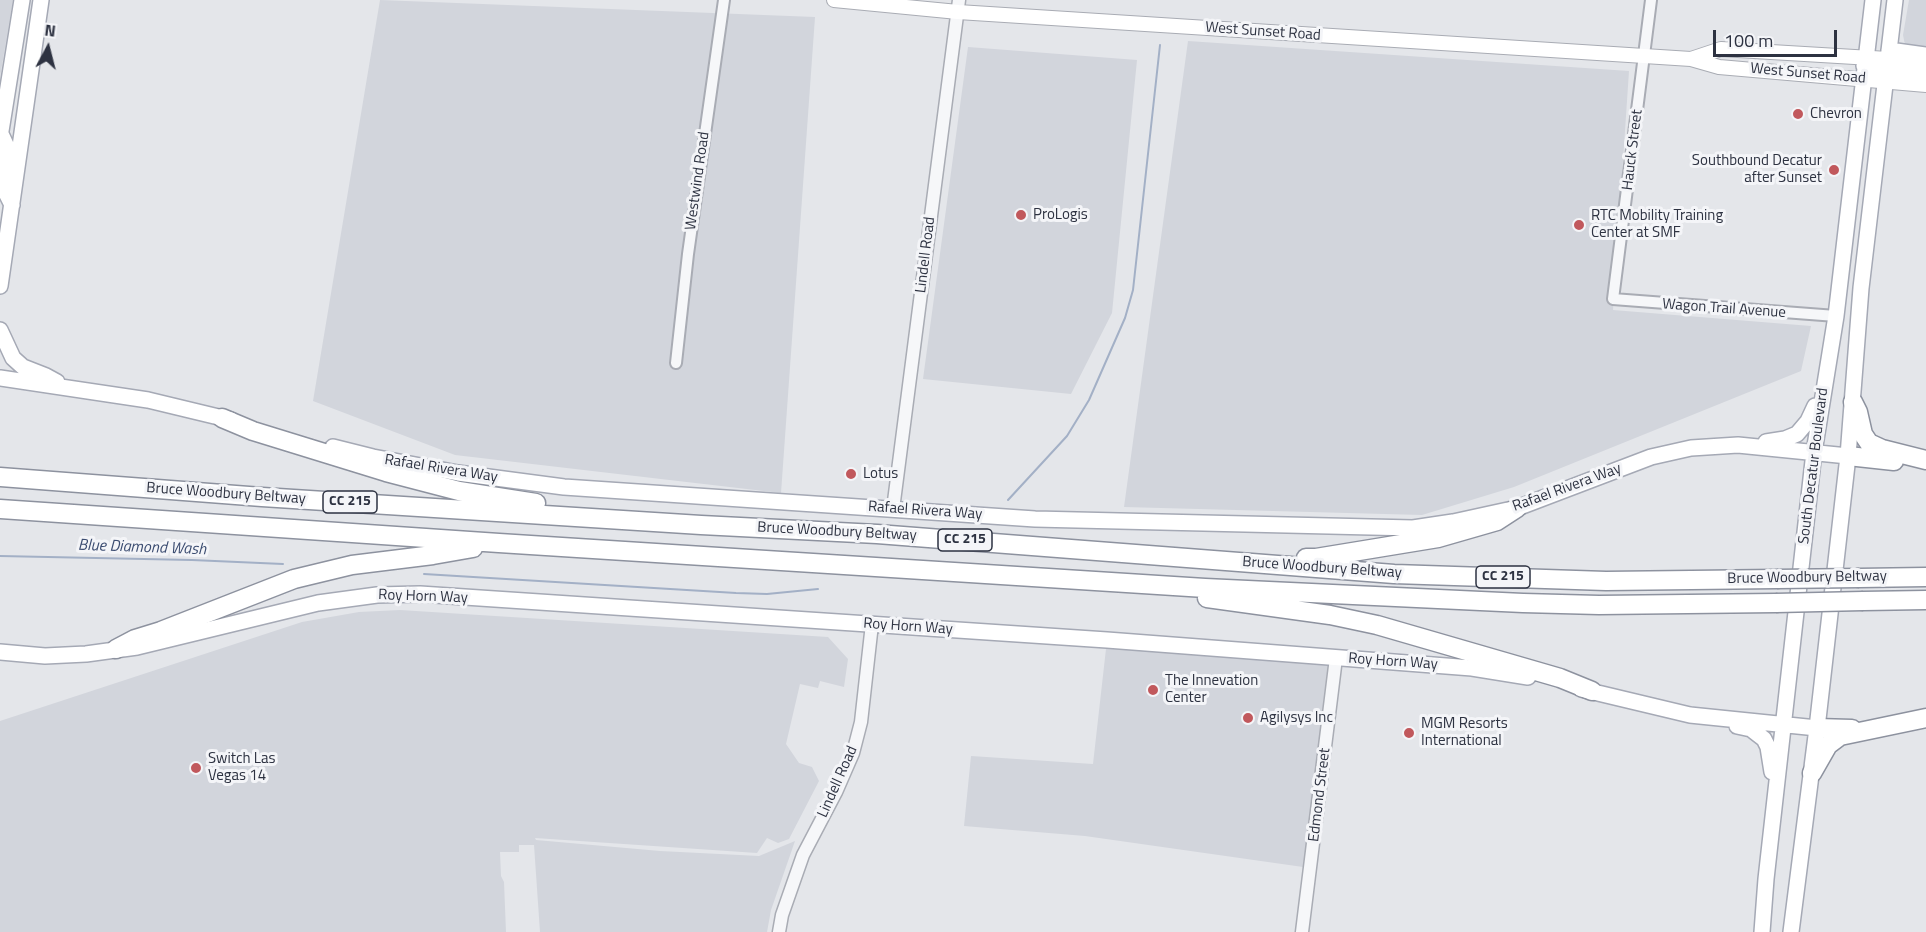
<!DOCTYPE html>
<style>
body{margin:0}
#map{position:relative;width:1926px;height:932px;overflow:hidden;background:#e4e6ea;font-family:"Titillium Web",sans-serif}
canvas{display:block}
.north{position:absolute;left:18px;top:18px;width:60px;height:60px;-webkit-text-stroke:4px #f4f5f8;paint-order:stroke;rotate:7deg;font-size:16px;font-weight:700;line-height:24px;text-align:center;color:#2d3241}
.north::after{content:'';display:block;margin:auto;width:21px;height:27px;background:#2d3241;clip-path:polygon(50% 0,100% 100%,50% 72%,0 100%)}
.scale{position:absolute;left:1713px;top:30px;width:124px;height:27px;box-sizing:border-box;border:3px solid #2d3241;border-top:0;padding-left:8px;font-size:18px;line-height:21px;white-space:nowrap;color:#2d3241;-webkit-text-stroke:4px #f4f5f8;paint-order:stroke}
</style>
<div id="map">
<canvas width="1926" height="932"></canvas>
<div class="north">N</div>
<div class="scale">100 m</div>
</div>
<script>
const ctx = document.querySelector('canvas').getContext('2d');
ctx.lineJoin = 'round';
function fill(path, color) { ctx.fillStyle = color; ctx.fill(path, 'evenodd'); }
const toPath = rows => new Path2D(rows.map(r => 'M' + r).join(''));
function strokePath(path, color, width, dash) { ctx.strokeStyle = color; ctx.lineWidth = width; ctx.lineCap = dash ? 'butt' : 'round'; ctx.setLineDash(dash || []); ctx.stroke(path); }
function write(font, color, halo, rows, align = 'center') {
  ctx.font = font + ' "Titillium Web",sans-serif'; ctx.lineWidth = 6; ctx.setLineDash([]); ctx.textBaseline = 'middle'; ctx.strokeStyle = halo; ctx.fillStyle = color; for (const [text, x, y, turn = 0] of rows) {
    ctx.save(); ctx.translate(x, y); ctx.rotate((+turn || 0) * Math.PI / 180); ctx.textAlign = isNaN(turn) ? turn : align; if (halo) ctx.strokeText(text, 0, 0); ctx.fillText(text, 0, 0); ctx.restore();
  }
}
fill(toPath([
 [0,0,13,0,0,77],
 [380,0,815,17,781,493,455,455,313,401],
 [1909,0,1926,0,1926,51,1905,45,1903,35],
 [1188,41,1629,71,1613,310,1811,326,1801,371,1514,487,1422,515,1124,507],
 [968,47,1137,60,1112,313,1071,394,923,379],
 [400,610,828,637,848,659,844,687,820,681,818,688,800,684,786,744,799,763,812,767,819,781,789,839,778,843,767,838,757,853,535,838,536,840,660,851,759,856,795,841,771,910,767,932,540,932,534,845,519,845,519,852,500,852,501,876,504,882,506,932,0,932,0,721,302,622,359,612],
 [1107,640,1336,658,1303,867,1085,836,964,826,971,756,1093,764]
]), '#d2d5dc');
strokePath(toPath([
 [1008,500,1067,436,1089,400,1125,318,1133,290,1160,45],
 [0,556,192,560,283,564],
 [424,574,736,593,767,594,818,589]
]), '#a3b0c6', 2);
const minor = toPath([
 [1651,0,1613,299,1836,316],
 [676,363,688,254,724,0]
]);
const tertiary = toPath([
 [893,509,959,0],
 [779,932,782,915,803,855,836,792,853,753,861,722,872,624],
 [1302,932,1336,658]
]);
const secondary = toPath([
 [834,0,958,12,1691,59,1719,67,1926,85],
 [1691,59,1721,49,1888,59,1926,64]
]);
const primary = toPath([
 [1889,50,1926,55],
 [1864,66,1926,74],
 [1,134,7,147,4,189,12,205],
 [0,137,22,0],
 [0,286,41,0],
 [0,330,13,358,23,367,46,376,57,382],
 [0,378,148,400,231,420],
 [1766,442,1785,439,1797,434,1808,421,1815,406],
 [333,447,373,457,458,473,564,487,1035,519,1413,528,1453,522,1517,508,1651,457,1691,448,1738,445,1848,456],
 [0,652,45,656,86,654,137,647,318,603,377,595,420,594,1107,640,1472,668,1528,677],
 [1581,689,1690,715,1817,728],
 [1737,726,1751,729,1764,739,1768,747,1772,772],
 [1762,932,1766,879,1814,452,1836,316,1873,0],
 [1791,932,1817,728,1848,456,1861,288,1895,0]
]);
const motorway = toPath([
 [1853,402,1858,412,1863,434,1869,443,1882,449,1926,460],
 [222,418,253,431,386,472,459,491,536,503],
 [1848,456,1894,461],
 [0,477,262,497,701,525,877,534,1394,574,1606,581,1777,579],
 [0,509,499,543,1205,588,1523,603,1599,605,1776,603],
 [1306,558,1316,558,1438,538,1497,521,1517,508],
 [1859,578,1926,577],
 [1207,598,1330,615,1377,625,1560,678,1592,691],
 [1863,601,1926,600],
 [116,649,135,639,161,631,294,579,352,565,433,555,473,548],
 [1817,728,1852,729],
 [1812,773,1828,745,1840,736,1926,718]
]);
strokePath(minor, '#a9acb4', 14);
strokePath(tertiary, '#a9acb4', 15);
strokePath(secondary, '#a9acb4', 16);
strokePath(primary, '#a5a9b5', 18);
strokePath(motorway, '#8d929f', 21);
strokePath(minor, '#f6f7f9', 10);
strokePath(tertiary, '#f6f7f9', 12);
strokePath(secondary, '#fff', 14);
strokePath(primary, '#fff', 15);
strokePath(motorway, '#fff', 18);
const motorwayBridge = toPath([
 [1777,579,1859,578],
 [1776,603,1863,601]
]);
strokePath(motorwayBridge, '#8d929f', 21, []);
strokePath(motorwayBridge, '#fff', 18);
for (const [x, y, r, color] of [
 [1798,114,6,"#c1585c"],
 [1834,170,6,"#c1585c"],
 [1021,215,6,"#c1585c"],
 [1579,225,6,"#c1585c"],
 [851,474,6,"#c1585c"],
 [1153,690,6,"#c1585c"],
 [1248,718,6,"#c1585c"],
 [1409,733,6,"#c1585c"],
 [196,768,6,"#c1585c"]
]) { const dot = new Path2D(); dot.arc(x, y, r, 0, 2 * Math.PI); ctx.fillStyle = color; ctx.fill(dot); strokePath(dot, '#f4f5f8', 2); }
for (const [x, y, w] of [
 [350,502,54],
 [965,540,54],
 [1503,577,54]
]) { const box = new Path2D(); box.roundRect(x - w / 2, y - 11, w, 22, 4.5); ctx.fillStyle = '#f4f5f8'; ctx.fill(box); strokePath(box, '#2d3241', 1.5); }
write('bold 14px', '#2d3241', null, [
 ["CC 215",350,502],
 ["CC 215",965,540],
 ["CC 215",1503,577]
]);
write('15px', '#2d3241', '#f4f5f8', [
 ["West Sunset Road",1263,32,4],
 ["West Sunset Road",1808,74,5],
 ["Hauck Street",1633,150,-83],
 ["Westwind Road",698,181,-82],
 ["Lindell Road",926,255,-83],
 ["Wagon Trail Avenue",1724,309,4],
 ["South Decatur Boulevard",1814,466,-83],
 ["Rafael Rivera Way",441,469,9],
 ["Rafael Rivera Way",1567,488,-20],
 ["Bruce Woodbury Beltway",226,494,4],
 ["Rafael Rivera Way",925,511,4],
 ["Bruce Woodbury Beltway",837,532,3],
 ["Bruce Woodbury Beltway",1322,568,4],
 ["Bruce Woodbury Beltway",1807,578,-1],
 ["Roy Horn Way",423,597,2],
 ["Roy Horn Way",908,627,4],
 ["Roy Horn Way",1393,662,4],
 ["Lindell Road",838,782,-66],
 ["Edmond Street",1320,795,-83]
]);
write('15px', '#2d3241', '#f4f5f8', [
 ["Chevron",1810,114],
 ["Southbound Decatur",1822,161,"right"],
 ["after Sunset",1822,178,"right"],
 ["ProLogis",1033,215],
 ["RTC Mobility Training",1591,216],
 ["Center at SMF",1591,233],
 ["Lotus",863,474],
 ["The Innevation",1165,681],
 ["Center",1165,698],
 ["Agilysys Inc",1260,718],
 ["MGM Resorts",1421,724],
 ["International",1421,741],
 ["Switch Las",208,759],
 ["Vegas 14",208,776]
], 'left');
write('italic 16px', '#3c4d71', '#f4f5f8', [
 ["Blue Diamond Wash",142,548,2]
]);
</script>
